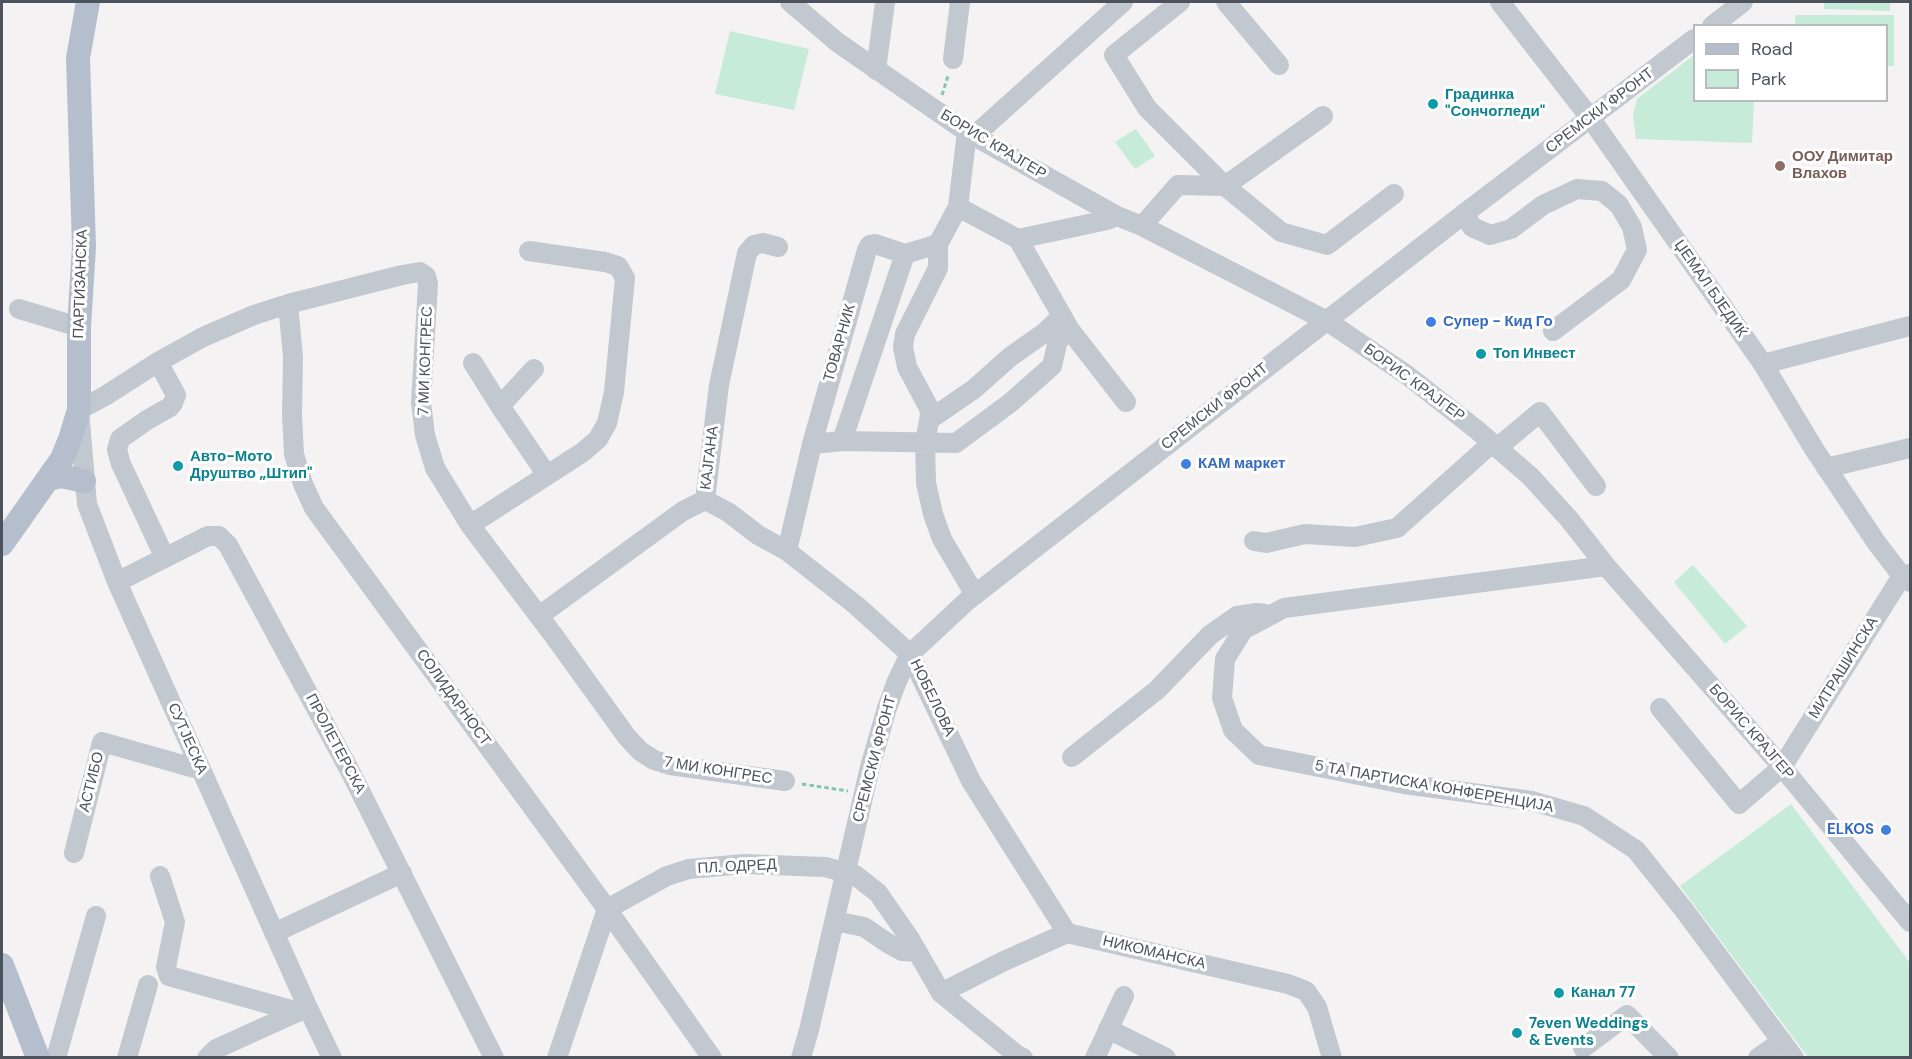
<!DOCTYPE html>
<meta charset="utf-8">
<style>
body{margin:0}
#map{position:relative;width:1912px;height:1059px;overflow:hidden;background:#f4f2f2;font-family:"DM Sans",sans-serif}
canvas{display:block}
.frame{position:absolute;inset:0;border:3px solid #4c535d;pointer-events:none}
.legend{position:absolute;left:1693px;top:24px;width:195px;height:78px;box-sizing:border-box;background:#fff;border:2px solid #b7babe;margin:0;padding:8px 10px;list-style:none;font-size:18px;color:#4c535d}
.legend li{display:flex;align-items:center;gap:12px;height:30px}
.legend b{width:30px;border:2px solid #b7babe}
</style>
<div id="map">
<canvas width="1912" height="1059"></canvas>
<div class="frame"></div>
<ul class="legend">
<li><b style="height:8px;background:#b5becd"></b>Road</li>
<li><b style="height:16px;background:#c6ebd9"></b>Park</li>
</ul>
</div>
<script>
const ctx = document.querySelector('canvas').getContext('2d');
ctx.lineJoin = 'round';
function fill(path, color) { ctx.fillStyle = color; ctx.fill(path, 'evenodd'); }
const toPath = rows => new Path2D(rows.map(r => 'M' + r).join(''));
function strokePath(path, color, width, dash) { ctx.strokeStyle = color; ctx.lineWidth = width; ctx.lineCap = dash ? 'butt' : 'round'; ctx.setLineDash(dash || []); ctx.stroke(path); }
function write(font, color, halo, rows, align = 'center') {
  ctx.font = font + ' "DM Sans",sans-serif'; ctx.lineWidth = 6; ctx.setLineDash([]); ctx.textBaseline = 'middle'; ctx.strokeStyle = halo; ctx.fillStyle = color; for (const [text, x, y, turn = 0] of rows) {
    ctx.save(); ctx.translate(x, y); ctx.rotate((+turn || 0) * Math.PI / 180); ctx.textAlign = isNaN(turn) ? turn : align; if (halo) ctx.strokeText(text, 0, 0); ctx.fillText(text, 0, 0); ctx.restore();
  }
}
fill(toPath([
 [1824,2,1890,2,1890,11,1824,9],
 [1795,15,1894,15,1894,66,1887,66,1886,26,1795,25],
 [730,31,809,49,794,110,715,94],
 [1694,55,1694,100,1754,101,1752,143,1636,139,1633,115,1637,99],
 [1136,129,1155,156,1135,169,1115,142],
 [1693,565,1747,626,1725,644,1674,582],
 [1791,804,1910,963,1910,1057,1808,1057,1680,886]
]), '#c6ebd9');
strokePath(toPath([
 [942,95,948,76],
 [802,784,848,791]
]), '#82c6ac', 3, [4.5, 3]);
strokePath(toPath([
 [790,2,837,42,967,132,1117,216,1142,226,1327,321,1407,375,1477,430,1531,477,1569,519,1606,566,1782,767,1910,922],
 [1180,2,1114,55,1147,108,1225,186,1281,232,1327,245,1394,194],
 [1226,2,1279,65],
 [1500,2,1591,119,1763,364,1814,449,1876,542,1902,576,1910,582],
 [1712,26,1743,2],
 [953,59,960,2],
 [876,70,885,2],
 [967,132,958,207,1018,239,1107,220,1117,216],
 [974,136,1123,2],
 [1465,213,1472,227,1490,235,1511,229,1543,205,1577,189,1602,191,1619,205,1632,227,1637,250,1621,280,1553,331],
 [1142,226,1178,185,1225,186,1323,116],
 [1018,239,1070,330,1126,402],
 [938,244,938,268,905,334,903,347,907,367,929,408,930,416,925,442,926,483,933,514,942,539,975,595],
 [288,304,293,357,292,415,294,454,303,484,314,508,607,909,712,1058],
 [19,309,79,327],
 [158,362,176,395,173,403,170,407,147,420,120,439,117,450,121,464,165,558],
 [473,363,500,406,547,475],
 [1763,364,1910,326],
 [500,406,534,369],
 [929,420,974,389,1010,357,1044,333,1062,316],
 [842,441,905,254],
 [812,444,842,441,956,443,1010,403,1052,366,1058,340,1070,330],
 [1497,448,1540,412,1596,486],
 [1826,468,1910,448],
 [705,500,728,512,758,535,787,551,857,606,910,654,971,781,1067,933],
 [470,525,583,452,598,439,607,423,614,392,625,278,618,266,605,262,529,251],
 [1254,541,1266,543,1305,534,1355,537,1397,528,1492,443],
 [787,551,812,444,867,250,870,245,875,244,905,254,938,244,958,207],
 [1606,566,1284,608,1243,630,1225,659,1222,698,1233,730,1259,755,1404,784,1532,801,1584,816,1636,850,1684,910,1794,1058],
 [117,582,208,536,219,536,228,545,350,771,494,1058],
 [539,616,683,511,705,500,719,385,747,253,754,245,763,243,778,247],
 [1660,708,1739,804,1782,767,1902,576,1910,574],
 [1072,757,1157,690,1210,635,1237,616,1257,613,1265,614],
 [74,853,102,742,201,770],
 [160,876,175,922,166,967,169,976,298,1012],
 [835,921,864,927,889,944,902,951,917,952],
 [274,933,402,873],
 [941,993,1004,961,1067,933,1288,984,1306,991,1317,1007,1332,1058],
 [1108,1029,1166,1058],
 [1583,1048,1627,1015,1669,1058],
 [56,1058,96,916],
 [127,1058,148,985],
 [207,1058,216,1049,302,1010],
 [332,1058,308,1008,117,582,87,504,79,410,105,396,158,362,203,337,254,315,288,304,402,275,420,272,426,276,428,284,421,402,425,435,435,468,470,525,554,636,627,737,640,751,654,760,670,765,785,781],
 [557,1058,607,909,667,876,689,869,744,864,825,867,855,875,878,893,910,939,941,993,1017,1055,1023,1058],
 [801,1058,809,1030,870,767,887,708,897,681,910,654,968,600,1465,213,1694,39],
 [1095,1058,1124,996],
 [1758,1058,1782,1041]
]), '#c2c8cf', 20);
strokePath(toPath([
 [48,479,61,476,84,481],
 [2,544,62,459,70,439,79,410,79,327,84,247,78,58,88,2],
 [2,965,38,1058]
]), '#b5becd', 24);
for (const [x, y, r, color] of [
 [1433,104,6,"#0f9aa8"],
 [1780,166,6,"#8d6e63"],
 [1431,322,6,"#3f7fe0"],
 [1481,354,6,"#0f9aa8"],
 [1186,464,6,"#3f7fe0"],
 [178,466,6,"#0f9aa8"],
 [1886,830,6,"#3f7fe0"],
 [1559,993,6,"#0f9aa8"],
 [1517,1033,6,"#0f9aa8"]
]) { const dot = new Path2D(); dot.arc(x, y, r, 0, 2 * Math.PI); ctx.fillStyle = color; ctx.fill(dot); strokePath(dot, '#fff', 2); }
write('bold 15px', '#0d838f', '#fff', [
 ["Градинка",1445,95],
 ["\"Сончогледи\"",1445,112],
 ["Топ Инвест",1493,354],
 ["Авто-Мото",190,457],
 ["Друштво „Штип\"",190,474],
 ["Канал 77",1571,993],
 ["7even Weddings",1529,1024],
 ["& Events",1529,1041]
], 'left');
write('15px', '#4c535d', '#fff', [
 ["СРЕМСКИ ФРОНТ",1600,111,-37],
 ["БОРИС КРАЈГЕР",993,145,31],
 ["ПАРТИЗАНСКА",81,284,-88],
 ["ЏЕМАЛ БЈЕДИЌ",1710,289,55],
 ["ТОВАРНИК",840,343,-74],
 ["7 МИ КОНГРЕС",426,361,-88],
 ["БОРИС КРАЈГЕР",1414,383,36],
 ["СРЕМСКИ ФРОНТ",1215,407,-38],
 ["КАЈГАНА",710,458,-83],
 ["МИТРАШИНСКА",1844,668,-58],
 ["СОЛИДАРНОСТ",453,698,54],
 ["НОБЕЛОВА",932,698,64],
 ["БОРИС КРАЈГЕР",1751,732,49],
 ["СУТЈЕСКА",187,739,66],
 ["ПРОЛЕТЕРСКА",335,744,62],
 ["СРЕМСКИ ФРОНТ",875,759,-75],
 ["7 МИ КОНГРЕС",718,771,9],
 ["АСТИБО",92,782,-76],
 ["5 ТА ПАРТИСКА КОНФЕРЕНЦИЈА",1434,787,10],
 ["ПЛ. ОДРЕД",737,867,-3],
 ["НИКОМАНСКА",1154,953,13]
]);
write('bold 15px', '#785e54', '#fff', [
 ["ООУ Димитар",1792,157],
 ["Влахов",1792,174]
], 'left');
write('bold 15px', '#366cbe', '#fff', [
 ["Супер - Кид Го",1443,322],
 ["КАМ маркет",1198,464],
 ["ELKOS",1874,830,"right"]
], 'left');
</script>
